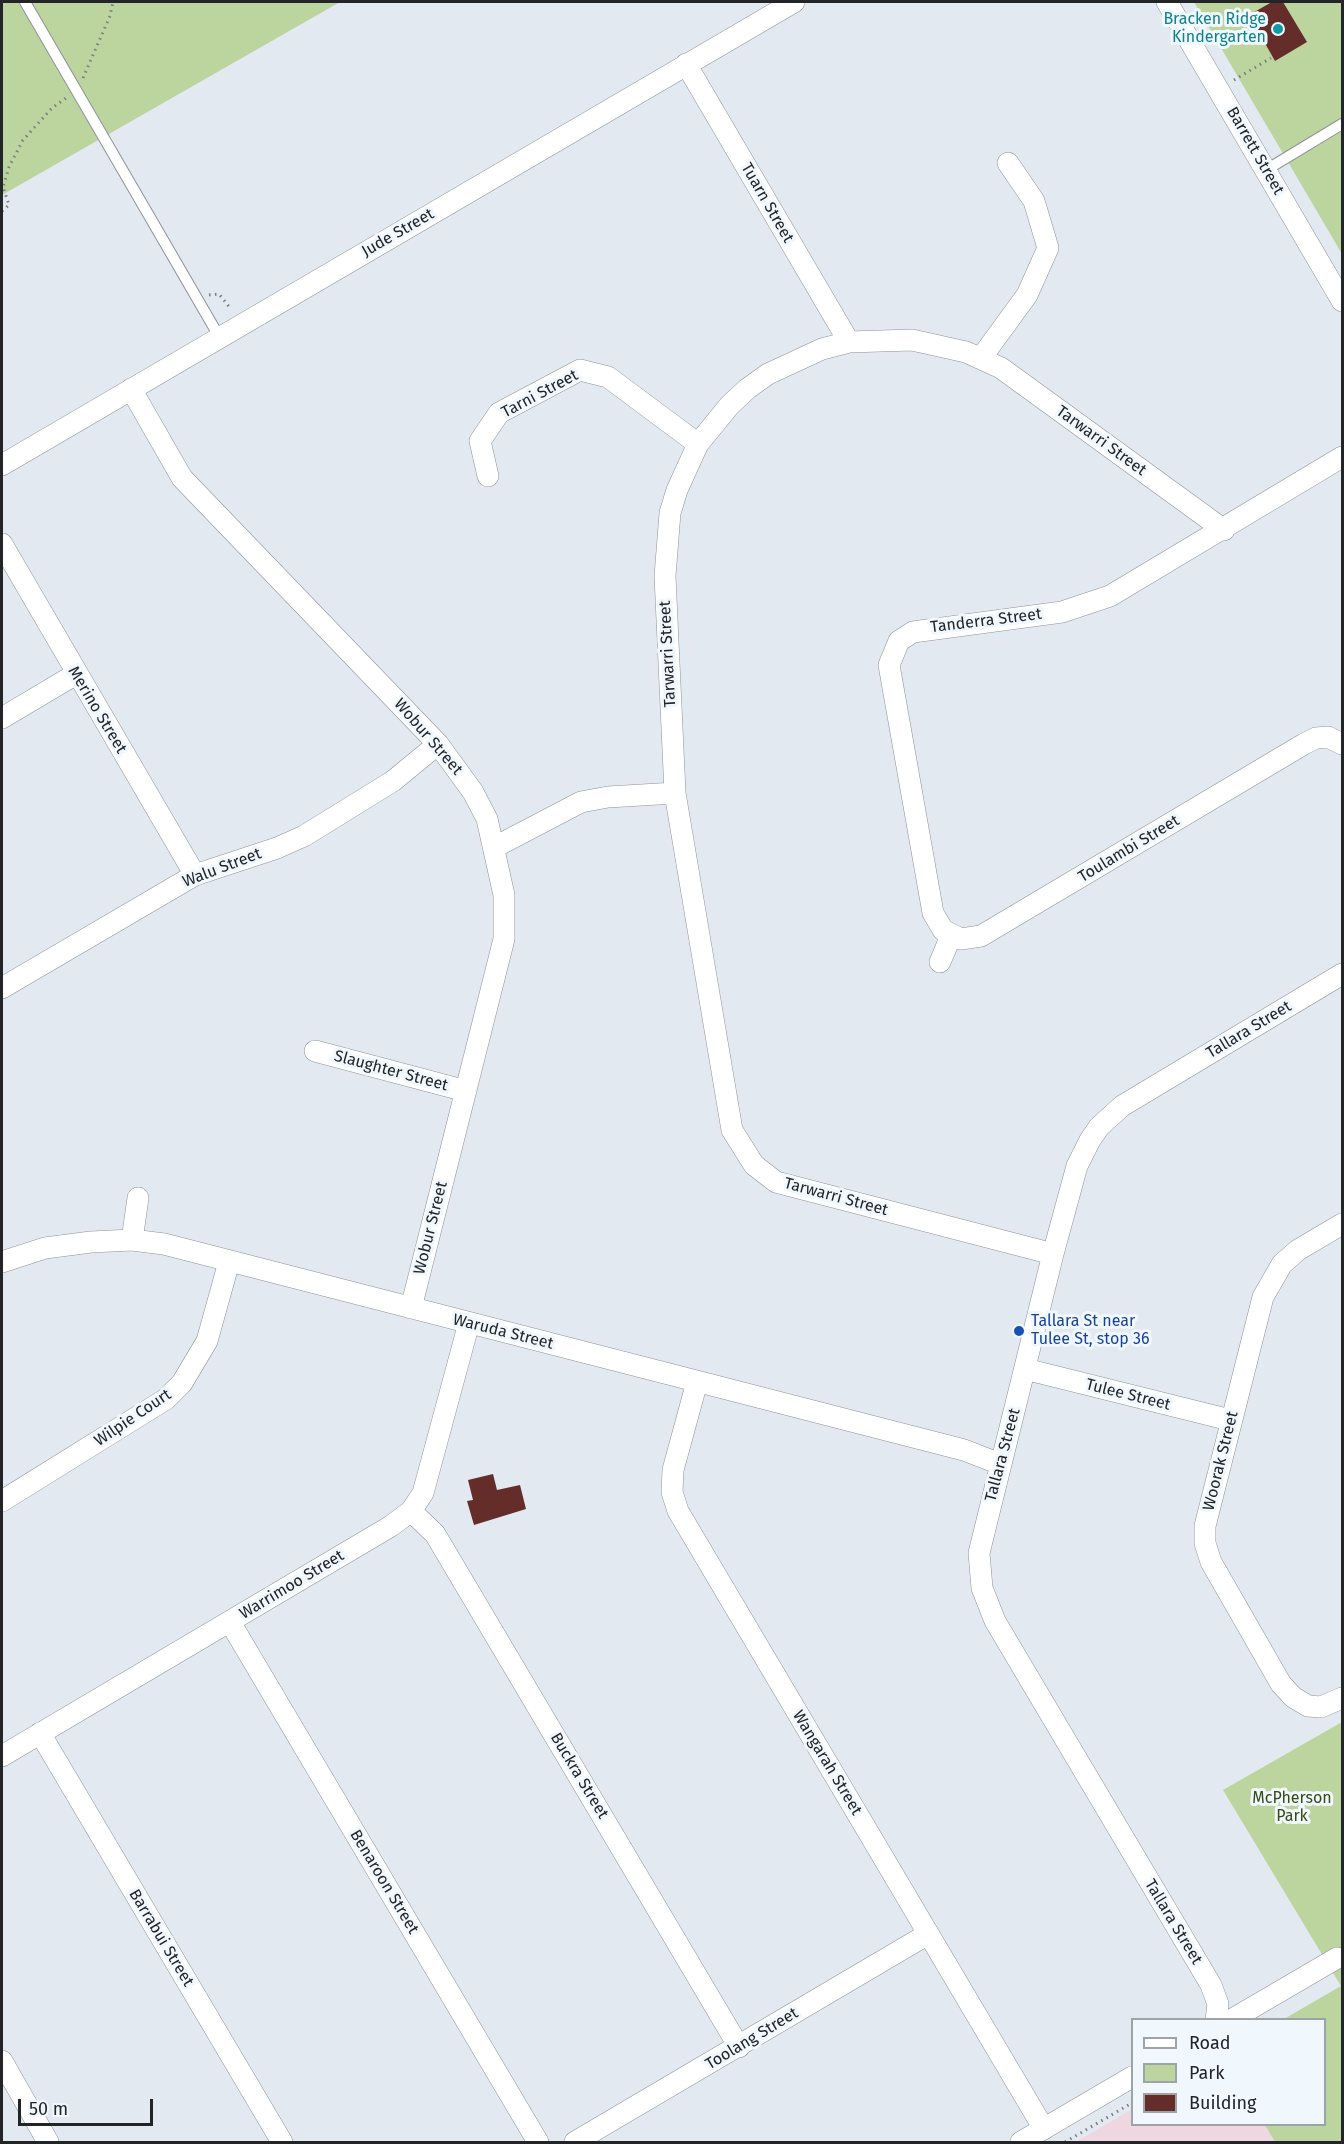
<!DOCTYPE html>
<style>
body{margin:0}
#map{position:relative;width:1344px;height:2144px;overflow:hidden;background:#e3e9f0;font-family:"Fira Sans",sans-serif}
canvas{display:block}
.frame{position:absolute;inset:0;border:3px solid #222427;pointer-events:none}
.legend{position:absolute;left:1131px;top:2018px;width:195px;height:108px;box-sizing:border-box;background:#f0f7fd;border:2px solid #9ea3a7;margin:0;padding:8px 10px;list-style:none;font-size:18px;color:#222427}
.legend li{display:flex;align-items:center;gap:12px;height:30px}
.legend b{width:30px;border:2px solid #9ea3a7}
.scale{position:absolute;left:18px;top:2099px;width:135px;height:27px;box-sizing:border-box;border:3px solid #222427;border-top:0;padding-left:8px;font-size:18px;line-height:21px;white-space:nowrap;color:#222427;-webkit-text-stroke:4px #f0f7fd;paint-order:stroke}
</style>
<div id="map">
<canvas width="1344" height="2144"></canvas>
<div class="frame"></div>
<ul class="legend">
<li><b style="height:8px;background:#fff"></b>Road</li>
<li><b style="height:16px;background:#bcd49d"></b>Park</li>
<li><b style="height:16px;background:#642d2a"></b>Building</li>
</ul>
<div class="scale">50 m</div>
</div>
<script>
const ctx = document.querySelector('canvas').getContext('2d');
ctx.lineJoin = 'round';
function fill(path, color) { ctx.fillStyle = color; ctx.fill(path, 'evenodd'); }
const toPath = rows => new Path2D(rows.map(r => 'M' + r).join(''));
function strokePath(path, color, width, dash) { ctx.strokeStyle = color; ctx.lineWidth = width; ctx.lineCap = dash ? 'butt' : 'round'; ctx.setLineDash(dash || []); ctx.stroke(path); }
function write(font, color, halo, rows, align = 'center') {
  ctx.font = font + ' "Fira Sans",sans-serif'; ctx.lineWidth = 6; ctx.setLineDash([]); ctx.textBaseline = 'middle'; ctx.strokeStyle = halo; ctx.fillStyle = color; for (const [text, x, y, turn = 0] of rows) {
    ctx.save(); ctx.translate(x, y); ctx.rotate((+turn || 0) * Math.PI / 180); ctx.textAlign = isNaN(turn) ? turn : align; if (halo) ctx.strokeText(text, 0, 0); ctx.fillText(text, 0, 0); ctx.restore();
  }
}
fill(toPath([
 [1132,2109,1132,2124,1265,2125,1275,2142,1076,2142]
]), '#efd7e2');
fill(toPath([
 [2,2,340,2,2,195],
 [1194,2,1342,2,1342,254],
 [1342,1722,1342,2142,1275,2142,1265,2125,1324,2124,1324,2020,1284,2019,1341,1986,1223,1790]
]), '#bcd49d');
fill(toPath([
 [1272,2,1283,2,1307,42,1275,61,1249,15],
 [493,1474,497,1490,520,1485,526,1509,474,1525,467,1501,473,1500,468,1480]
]), '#642d2a');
const lane = toPath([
 [25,2,220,338],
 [1266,170,1342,124]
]);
const street = toPath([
 [1167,2,1342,301],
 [686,64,849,342],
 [981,358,1027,295,1048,248,1034,201,1008,163],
 [131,389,182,478,438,744,473,792,487,819,504,895,504,939,411,1308],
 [1342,457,1110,596,1062,612,913,632,899,641,889,665,933,913,943,930,961,939,981,936,1304,744,1316,738,1328,737,1342,744],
 [2,465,794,2],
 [488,476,480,441,499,413,580,370,608,377,698,444],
 [2,544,195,875],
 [2,718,76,674],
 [495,847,581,802,608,797,675,793],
 [940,962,951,936],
 [2,988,195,875,277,848,304,836,393,781,438,744],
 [315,1051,466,1091],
 [1342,1224,1298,1250,1282,1264,1263,1297,1205,1526,1205,1543,1211,1562,1281,1684,1293,1697,1308,1706,1321,1707,1342,1698],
 [132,1240,138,1198],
 [1053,1254,776,1182,754,1165,732,1130,675,793,665,576,670,513,677,490,698,444,729,406,747,389,768,374,822,349,849,342,912,340,966,352,1001,368,1224,530],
 [2,1262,45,1248,91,1242,132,1240,164,1244,964,1450,1000,1464],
 [1025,1369,1230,1420],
 [697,1382,673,1470,672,1492,678,1511,1044,2129],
 [2,1501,166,1399,182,1383,207,1341,229,1262],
 [411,1511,435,1534,739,2047],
 [230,1622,538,2142],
 [40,1733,282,2142],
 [2,1756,391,1526,411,1511,423,1493,469,1323],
 [1216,2020,1218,2004,1211,1985,995,1621,982,1588,979,1553,1053,1254,1077,1166,1090,1140,1099,1127,1122,1106,1342,974],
 [1231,2020,1337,1958],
 [2,2061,48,2142],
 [575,2142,928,1934],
 [1021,2142,1132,2077]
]);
strokePath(lane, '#8d9399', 12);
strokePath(street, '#8d9399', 22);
strokePath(toPath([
 [83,78,110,16,113,2],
 [1234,80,1271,58],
 [2,211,9,205,3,187,9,167,23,140,52,108,66,98],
 [209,295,219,294,231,309],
 [1065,2142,1132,2103]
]), '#7b7f84', 3, [1.5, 4.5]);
strokePath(lane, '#fff', 10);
strokePath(street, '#fff', 21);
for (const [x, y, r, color] of [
 [1278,29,6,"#0f9aa8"],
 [1019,1331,6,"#1a4fb4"]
]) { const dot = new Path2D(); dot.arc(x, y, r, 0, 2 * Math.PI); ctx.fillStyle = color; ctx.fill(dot); strokePath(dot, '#f0f7fd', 2); }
write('16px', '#0d838f', '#f0f7fd', [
 ["Bracken Ridge",1266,20],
 ["Kindergarten",1266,38]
], 'right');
write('16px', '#222427', '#f0f7fd', [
 ["Barrett Street",1255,151,60],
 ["Tuarn Street",767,203,60],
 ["Jude Street",398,233,-30],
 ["Tarni Street",540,394,-28],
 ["Tarwarri Street",1101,441,36],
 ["Tanderra Street",986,621,-7],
 ["Tarwarri Street",668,654,-93],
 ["Merino Street",97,710,59],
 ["Wobur Street",428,737,49],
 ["Toulambi Street",1129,849,-31],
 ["Walu Street",222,868,-21],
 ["Tallara Street",1249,1030,-31],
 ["Slaughter Street",391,1071,15],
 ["Tarwarri Street",836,1197,15],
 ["Wobur Street",431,1228,-76],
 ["Waruda Street",503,1332,14],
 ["Tulee Street",1128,1395,14],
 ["Wilpie Court",133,1418,-34],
 ["Tallara Street",1003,1455,-75],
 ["Woorak Street",1221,1461,-76],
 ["Warrimoo Street",292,1585,-31],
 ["Wangarah Street",827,1763,59],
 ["Buckra Street",579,1776,59],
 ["Benaroon Street",384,1882,59],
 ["Tallara Street",1173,1922,59],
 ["Barrabui Street",161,1938,59],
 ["Toolang Street",752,2039,-31]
]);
write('16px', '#164399', '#f0f7fd', [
 ["Tallara St near",1031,1322],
 ["Tulee St, stop 36",1031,1340]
], 'left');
write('16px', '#354b0f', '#f0f7fd', [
 ["McPherson",1292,1799],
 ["Park",1292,1817]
]);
</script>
